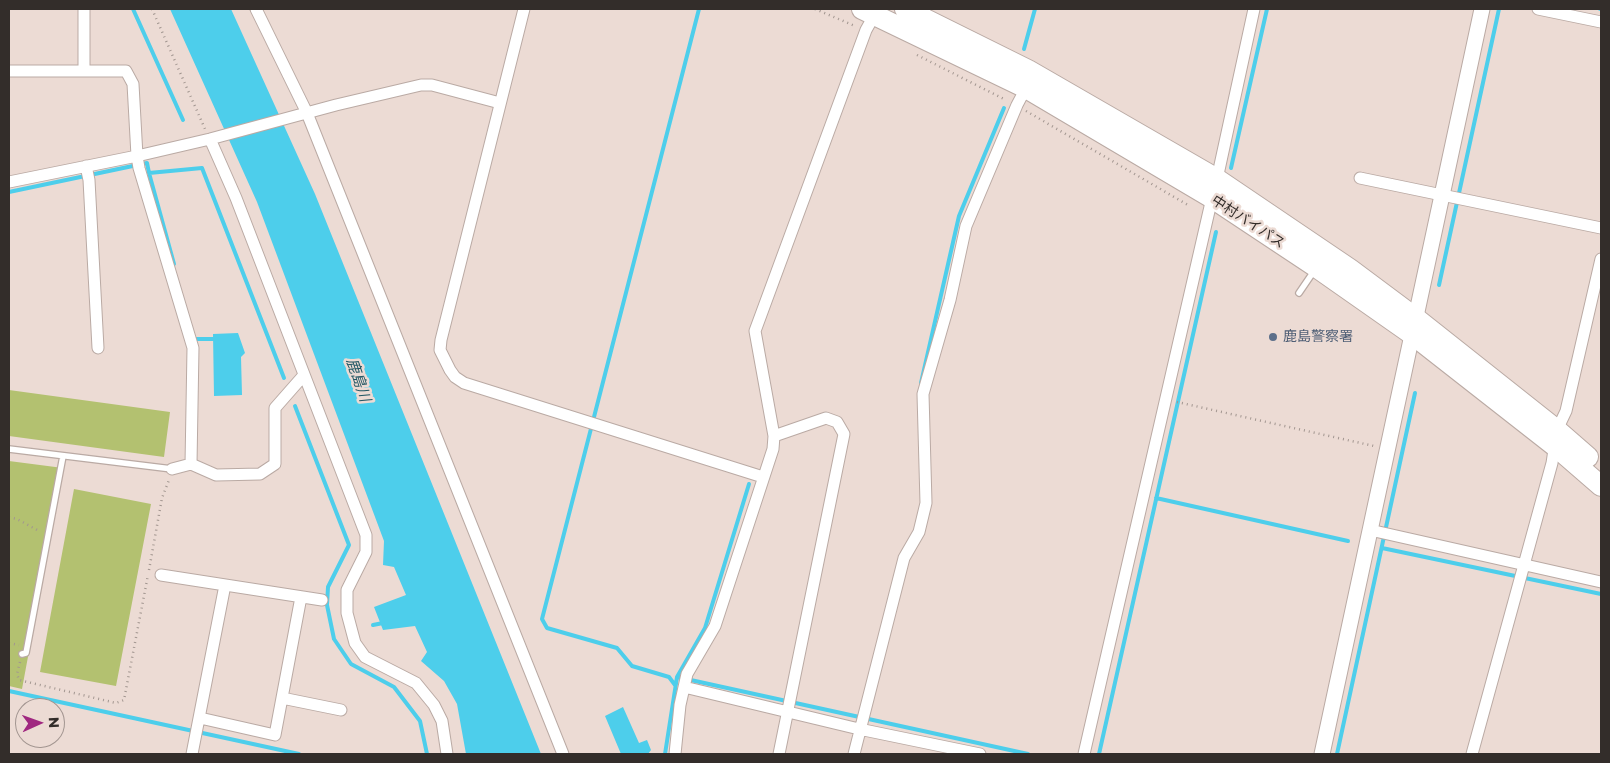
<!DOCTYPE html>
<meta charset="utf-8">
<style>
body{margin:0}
#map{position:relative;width:1610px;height:763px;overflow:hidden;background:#ecdbd4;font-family:Montserrat,sans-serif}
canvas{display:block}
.frame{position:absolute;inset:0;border:10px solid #332d2a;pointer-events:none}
.north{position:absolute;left:15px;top:698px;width:50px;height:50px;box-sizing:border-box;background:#ecdbd4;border:1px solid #a29590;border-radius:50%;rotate:88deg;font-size:14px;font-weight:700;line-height:20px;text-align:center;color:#332d2a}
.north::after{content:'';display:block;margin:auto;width:18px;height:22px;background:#a02880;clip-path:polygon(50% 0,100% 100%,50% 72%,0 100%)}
</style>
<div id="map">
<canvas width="1610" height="763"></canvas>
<div class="frame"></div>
<div class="north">N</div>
</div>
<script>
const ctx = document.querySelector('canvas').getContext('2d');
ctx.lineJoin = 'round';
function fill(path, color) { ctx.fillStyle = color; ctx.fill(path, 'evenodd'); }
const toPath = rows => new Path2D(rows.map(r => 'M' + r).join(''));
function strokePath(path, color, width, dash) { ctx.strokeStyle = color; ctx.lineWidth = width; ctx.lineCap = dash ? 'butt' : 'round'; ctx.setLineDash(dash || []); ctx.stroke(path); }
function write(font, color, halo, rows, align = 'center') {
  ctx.font = font + ' Montserrat,"Noto Sans JP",sans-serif'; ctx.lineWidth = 5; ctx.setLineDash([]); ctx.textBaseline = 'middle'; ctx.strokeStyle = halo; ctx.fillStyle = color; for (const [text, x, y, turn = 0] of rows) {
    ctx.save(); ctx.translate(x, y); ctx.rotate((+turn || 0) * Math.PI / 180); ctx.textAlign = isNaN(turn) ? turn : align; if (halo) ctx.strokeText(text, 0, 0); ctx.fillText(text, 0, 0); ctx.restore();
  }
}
fill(toPath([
 [9,390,170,412,164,457,9,436],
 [9,461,63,468,22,689,9,686],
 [74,489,151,504,116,686,40,672]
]), '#b3c170');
fill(toPath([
 [170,9,231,9,315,194,541,754,466,754,457,704,444,681,421,661,427,652,415,626,383,630,374,607,406,595,394,567,383,565,384,541,257,202],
 [238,333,245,353,241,357,242,395,214,396,213,334],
 [623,707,639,743,647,740,651,750,648,754,621,754,605,716]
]), '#4dceeb');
strokePath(toPath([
 [133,9,183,120],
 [1600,9,1601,9],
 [1024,49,1035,9],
 [1231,168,1267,9],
 [149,173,174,264],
 [9,192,147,163,149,173,202,168,284,378],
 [1439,285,1499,9],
 [193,336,194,339,217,339],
 [921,383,959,216,1004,108],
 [295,406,349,545,328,587,327,605,334,639,351,664,394,687,420,721,427,754],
 [1156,498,1348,541],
 [1382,548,1601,594],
 [373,625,383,623],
 [677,677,1028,754],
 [675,685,669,677,632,666,617,648,547,628,542,619,699,9],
 [9,691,299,754],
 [665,754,677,677,705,628,749,484],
 [1099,754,1216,232],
 [1337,754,1415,393]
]), '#4dceeb', 4);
const lane = toPath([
 [1299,293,1314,271],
 [9,449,172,469],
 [22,654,26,653,63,456]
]);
const street = toPath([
 [84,9,84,71],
 [256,9,307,113,563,754],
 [524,9,441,340,440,350,450,370,455,377,464,383,763,477],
 [1538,9,1601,22],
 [9,71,126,71,133,84,137,156,139,168,193,348,191,464],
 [210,139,236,198,366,535,366,552,347,590,347,613,355,643,365,657,416,683,434,705,442,721,447,754],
 [86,166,89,180,98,348],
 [1360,178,1601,228],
 [1217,179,1254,9],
 [9,182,137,156,210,139,336,105,421,85,432,85,500,103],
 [774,436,826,418,837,422,844,434,779,754],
 [172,469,191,464,216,475,260,474,275,464,275,408,304,375],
 [1370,530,1601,582],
 [161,575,322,600],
 [684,687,859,729,980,754],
 [282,698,341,710],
 [200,718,275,735,301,597],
 [192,754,225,585],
 [675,754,680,705,687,674,715,626,773,449,774,436,755,331,866,30,875,14],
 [854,754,904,558,919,532,926,503,923,394,950,300,966,226,1017,105,1026,88],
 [1084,754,1212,198],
 [1472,754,1552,463,1557,430,1566,411,1601,259]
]);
const secondary = toPath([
 [1322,754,1482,9]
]);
const highway = toPath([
 [862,9,1026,88,1212,198,1316,267,1413,335,1556,447,1601,486],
 [905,9,1028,70,1217,179,1350,269,1417,319,1557,430,1588,457]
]);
strokePath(lane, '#baaaa4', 8);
strokePath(street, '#baaaa4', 13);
strokePath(secondary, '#baaaa4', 17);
strokePath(highway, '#baaaa4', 22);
strokePath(toPath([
 [152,9,205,129],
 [815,9,855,26],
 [917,55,1006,100],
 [1026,111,1188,205],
 [1177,402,1374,446],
 [9,517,17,519,39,531],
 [149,570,162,498,169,480],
 [9,643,19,645],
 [20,662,17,674,19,680,116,703,124,700,148,575]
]), '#a29690', 2.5, [1, 4]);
strokePath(lane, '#fff', 5.5);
strokePath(street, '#fff', 11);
strokePath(secondary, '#fff', 15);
strokePath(highway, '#fff', 20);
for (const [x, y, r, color] of [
 [1273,337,5,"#5c6f8a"]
]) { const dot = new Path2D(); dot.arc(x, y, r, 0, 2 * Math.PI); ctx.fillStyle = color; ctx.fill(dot); strokePath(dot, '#ecdbd4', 2); }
write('14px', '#332d2a', '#ecdbd4', [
 ["中村バイパス",1248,222,33]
]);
write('14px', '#4e5e75', '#ecdbd4', [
 ["鹿島警察署",1283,337]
], 'left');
write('italic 15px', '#225764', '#ecdbd4', [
 ["鹿島川",358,380,71]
]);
</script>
